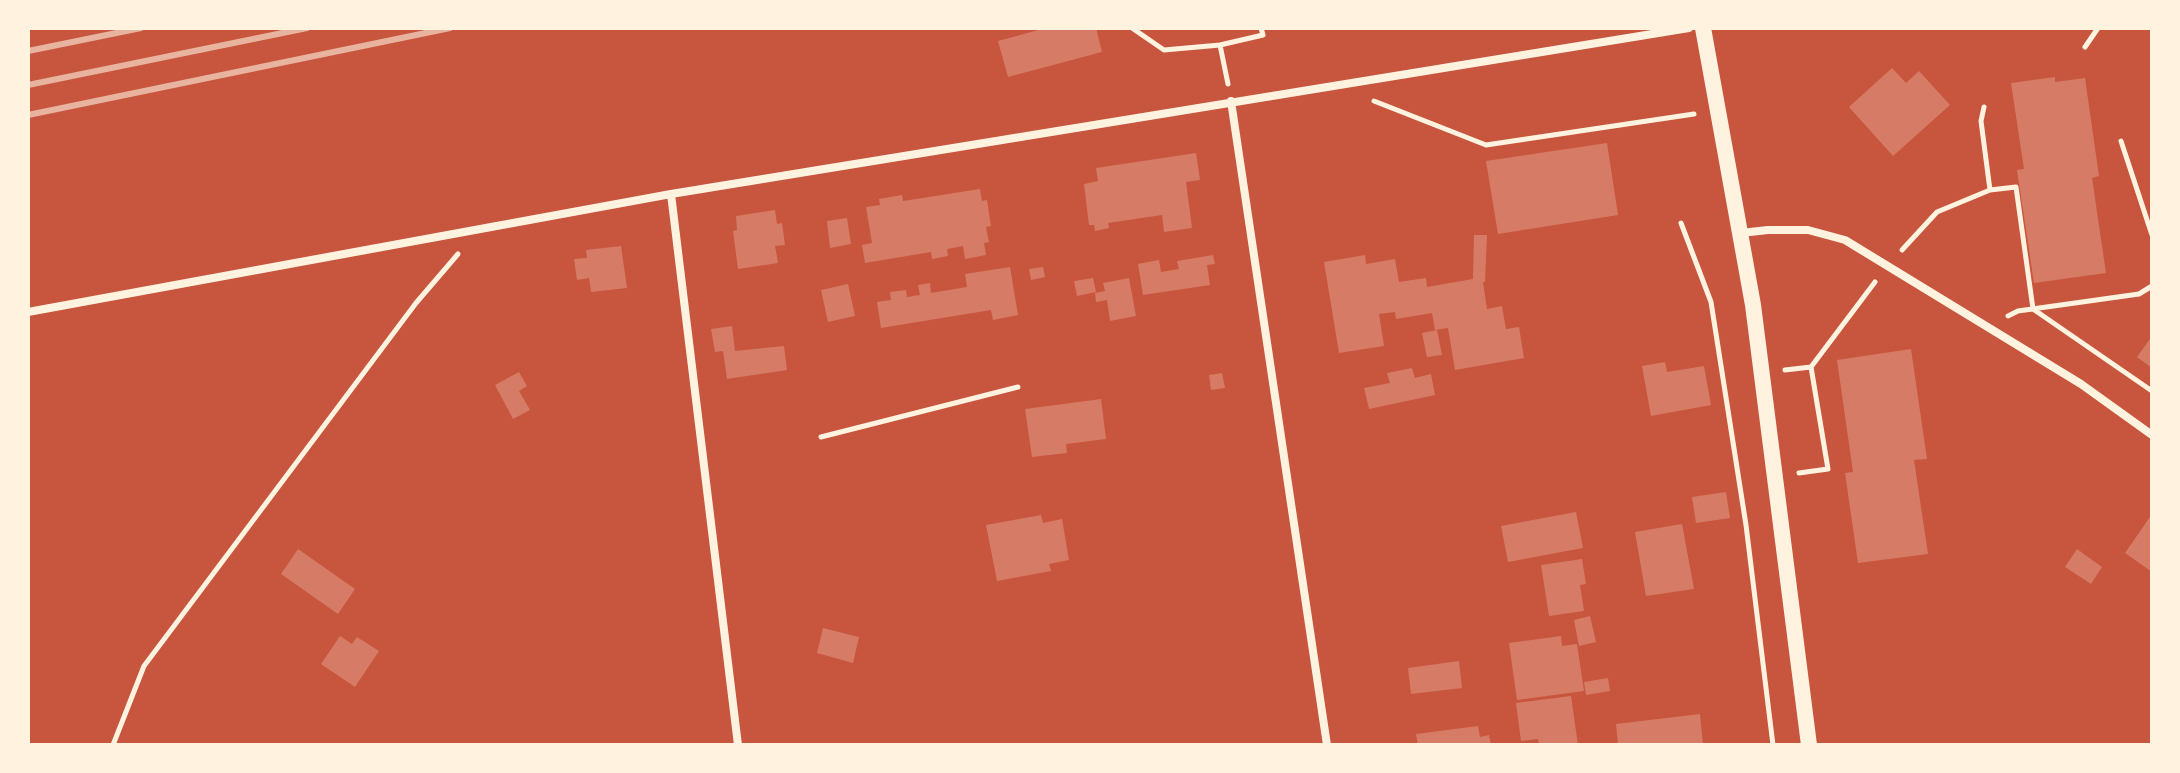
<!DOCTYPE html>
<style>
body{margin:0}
#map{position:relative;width:2180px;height:773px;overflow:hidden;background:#c8553d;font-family:"IBM Plex Serif",serif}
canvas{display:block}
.frame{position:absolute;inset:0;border:30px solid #fff3e0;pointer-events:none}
</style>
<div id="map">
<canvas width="2180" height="773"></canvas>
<div class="frame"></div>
</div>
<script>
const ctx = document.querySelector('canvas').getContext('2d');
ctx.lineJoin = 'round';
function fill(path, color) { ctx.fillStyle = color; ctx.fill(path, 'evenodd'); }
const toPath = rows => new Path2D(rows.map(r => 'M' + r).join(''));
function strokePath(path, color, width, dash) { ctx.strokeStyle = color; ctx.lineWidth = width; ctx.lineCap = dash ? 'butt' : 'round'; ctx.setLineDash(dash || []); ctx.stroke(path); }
fill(toPath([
 [1046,28,1096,28,1102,52,1008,77,998,41],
 [1892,68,1906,83,1919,71,1950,105,1893,156,1849,107],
 [2055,77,2055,82,2085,78,2099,176,2092,178,2106,273,2034,283,2017,170,2024,169,2011,83],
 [1607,143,1618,215,1498,234,1486,161],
 [1196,153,1200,180,1186,182,1192,228,1164,232,1162,215,1108,223,1109,228,1095,231,1094,225,1089,225,1084,184,1098,181,1096,168],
 [980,189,982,201,987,200,991,226,986,227,989,242,984,243,986,255,965,259,963,246,947,249,948,256,932,259,931,252,865,263,862,245,872,243,866,207,880,205,879,199,902,195,903,201],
 [775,210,777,224,782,223,785,245,775,246,778,263,738,269,733,231,737,230,736,216],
 [847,218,851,244,830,248,827,221],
 [1474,235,1487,235,1485,282,1483,282,1487,309,1502,306,1506,329,1519,327,1524,358,1455,370,1448,328,1435,330,1432,313,1396,319,1395,312,1379,314,1384,346,1339,353,1324,262,1365,255,1366,264,1395,259,1399,282,1426,278,1427,287,1473,279],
 [621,246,627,288,591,292,589,278,577,280,574,259,587,258,586,250],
 [1213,255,1215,264,1207,265,1210,285,1143,295,1138,264,1159,260,1161,272,1179,269,1177,261],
 [1010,267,1018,315,993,320,991,310,881,328,877,302,891,300,890,292,906,290,907,297,920,295,918,285,930,283,931,293,967,287,965,274],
 [1043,267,1045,277,1031,280,1029,269],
 [1093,278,1096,292,1077,296,1074,281],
 [1129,278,1136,316,1110,321,1107,300,1096,302,1095,293,1105,291,1103,283],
 [848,284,855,316,828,322,821,290],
 [732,326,735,351,784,346,787,370,727,379,723,351,715,352,711,329],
 [1437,330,1442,355,1427,357,1422,333],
 [2152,336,2152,368,2137,357],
 [1911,349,1927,459,1914,460,1928,554,1858,563,1845,473,1853,472,1837,360],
 [1665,362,1667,372,1704,366,1711,405,1651,416,1642,366],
 [1412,368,1415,378,1431,374,1435,395,1369,409,1364,388,1390,383,1387,373],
 [519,372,527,386,519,391,530,410,513,419,495,385],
 [1222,373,1225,388,1211,390,1209,375],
 [1101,399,1106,439,1066,444,1067,453,1032,457,1025,409],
 [1726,492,1730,518,1696,523,1692,497],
 [1576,512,1583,548,1508,562,1501,526],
 [2152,514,2152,572,2125,553],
 [1041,515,1043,523,1062,519,1069,560,1049,564,1051,571,997,581,986,525],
 [1682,524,1694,589,1646,596,1635,532],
 [298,549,355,589,338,614,281,574],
 [2077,549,2102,567,2091,584,2065,567],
 [1582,559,1586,584,1580,585,1584,611,1549,616,1541,565],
 [1590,616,1596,642,1579,646,1574,620],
 [823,628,859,637,853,663,817,653],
 [340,636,352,644,357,637,379,651,355,687,321,664],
 [1561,636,1562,646,1577,644,1584,691,1517,700,1509,643],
 [1459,661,1462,688,1411,694,1408,668],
 [1608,678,1610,691,1586,695,1584,682],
 [1571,696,1578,745,1539,745,1538,739,1521,741,1516,703],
 [1700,714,1703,745,1618,745,1616,724],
 [1478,726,1480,737,1489,735,1491,745,1418,745,1416,734]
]), '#d67c66');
strokePath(toPath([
 [1132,28,1164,50,1220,45],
 [2085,47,2098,28],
 [1228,84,1220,45,1263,35,1261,28],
 [1374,101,1486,145,1694,114],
 [2121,141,2152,235],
 [1990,190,2016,187,2033,309,2152,391],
 [1681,223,1711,302,1746,525,1773,745],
 [1902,250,1937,212,1990,190,1981,121,1984,107],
 [2008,316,2018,311,2139,294,2152,286],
 [1785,370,1811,367],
 [821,437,1018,387],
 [1799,473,1828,469,1811,367,1875,282],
 [113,745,144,666,416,303,458,254]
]), '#fff3e0', 5);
strokePath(toPath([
 [1231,101,1327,745],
 [671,194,738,745],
 [1741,233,1768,230,1808,230,1845,240,2081,384,2152,435],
 [28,312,671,194,1689,28]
]), '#fff3e0', 8);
strokePath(toPath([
 [1703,28,1753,305,1809,745]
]), '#fff3e0', 16);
strokePath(toPath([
 [28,51,141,28],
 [28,85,307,28],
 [28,115,450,28]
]), '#e9b49f', 6);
</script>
